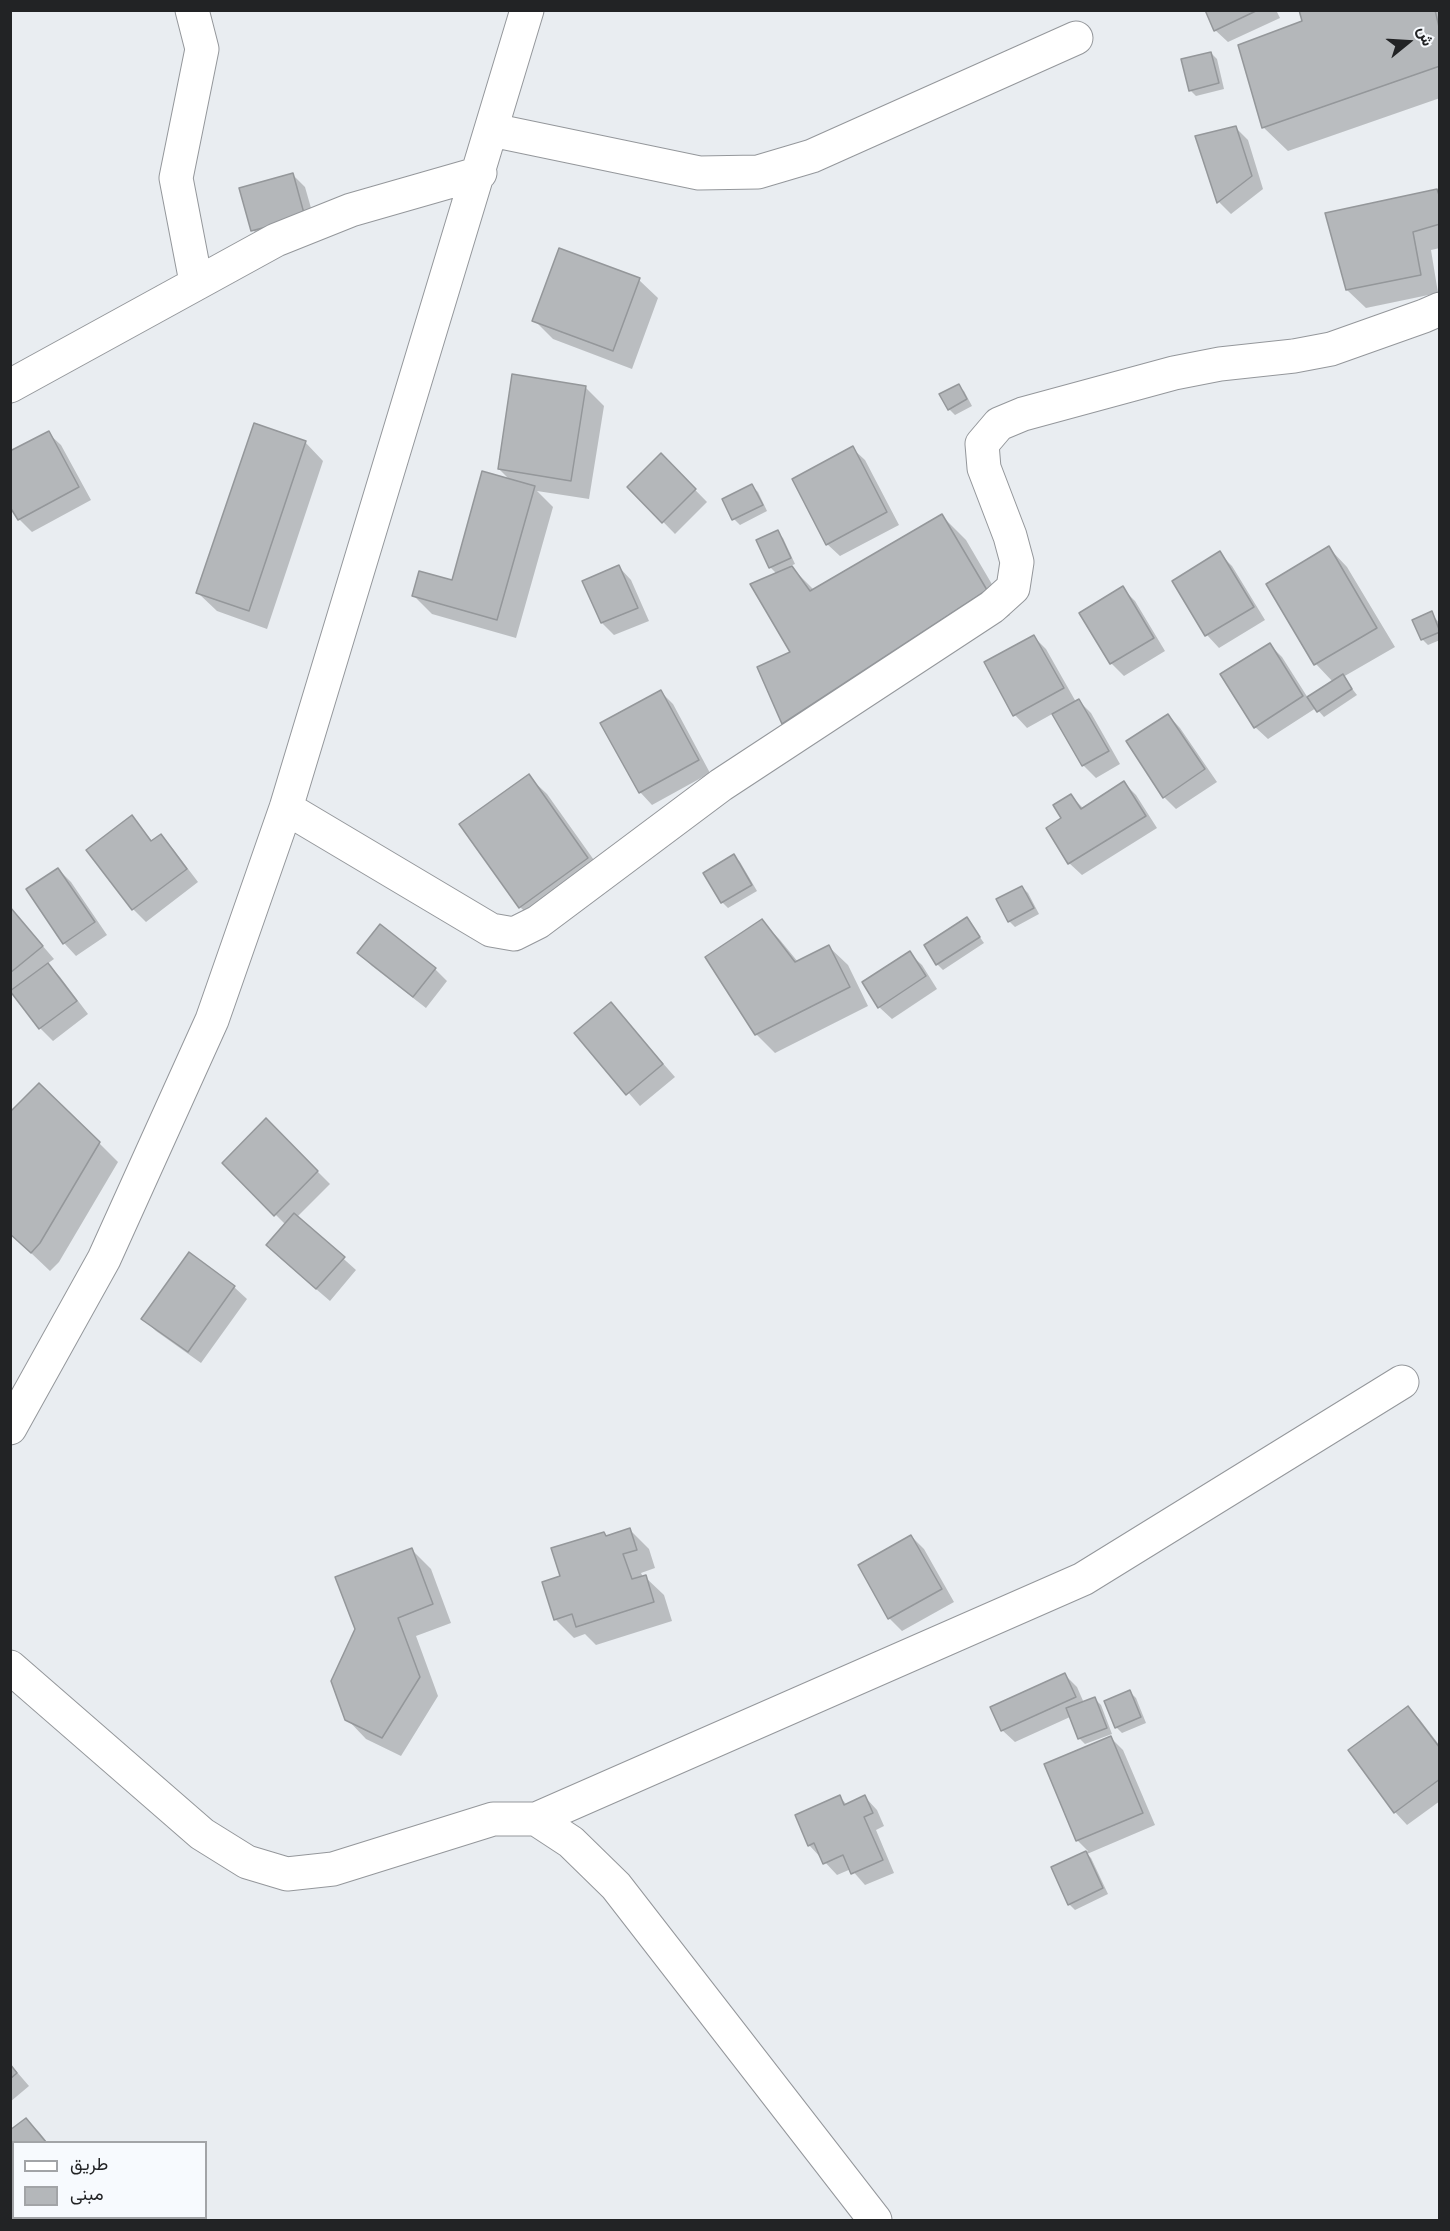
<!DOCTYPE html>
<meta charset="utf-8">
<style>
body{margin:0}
#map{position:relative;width:1450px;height:2231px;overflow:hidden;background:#e9edf1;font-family:Cabin,Vazirmatn,sans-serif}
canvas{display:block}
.frame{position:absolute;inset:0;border:12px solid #222325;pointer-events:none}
.legend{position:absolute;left:12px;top:2141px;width:195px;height:78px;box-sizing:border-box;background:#f7fafe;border:2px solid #a2a4a7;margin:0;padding:8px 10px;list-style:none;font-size:18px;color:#222325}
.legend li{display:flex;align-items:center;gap:12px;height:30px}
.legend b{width:30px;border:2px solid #a2a4a7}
.north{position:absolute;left:1378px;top:12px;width:60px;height:60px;-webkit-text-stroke:4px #f7fafe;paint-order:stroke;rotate:72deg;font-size:16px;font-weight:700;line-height:24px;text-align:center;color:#222325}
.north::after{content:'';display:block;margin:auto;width:21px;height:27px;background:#222325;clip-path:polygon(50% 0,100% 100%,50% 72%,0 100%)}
</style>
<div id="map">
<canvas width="1450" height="2231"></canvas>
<div class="frame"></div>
<ul class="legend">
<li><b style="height:8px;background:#fff"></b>طريق</li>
<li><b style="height:16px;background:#b4b7ba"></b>مبنى</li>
</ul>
<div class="north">ش</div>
</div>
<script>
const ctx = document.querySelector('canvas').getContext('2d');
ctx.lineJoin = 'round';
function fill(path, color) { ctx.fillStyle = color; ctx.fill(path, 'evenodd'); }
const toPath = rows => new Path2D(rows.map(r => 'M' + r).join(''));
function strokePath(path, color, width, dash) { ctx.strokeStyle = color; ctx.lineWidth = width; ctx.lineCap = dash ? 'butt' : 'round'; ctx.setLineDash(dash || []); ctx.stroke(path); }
fill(toPath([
 [1206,10,1276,10,1280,18,1228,42,1215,30],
 [1300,10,1440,10,1440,98,1288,151,1263,127,1304,21],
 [1211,53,1217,59,1224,89,1196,96,1190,90],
 [1236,128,1248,140,1263,189,1231,214,1219,202,1197,137],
 [292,174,305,187,317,229,265,243,253,230],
 [1437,191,1440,194,1440,248,1431,250,1438,293,1366,308,1347,290],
 [639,280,658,298,632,369,553,339,534,320],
 [958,386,964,391,972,406,955,415,949,409],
 [585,387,604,406,589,499,537,491,553,507,516,638,432,614,414,596,453,582,511,481,499,469],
 [48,433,61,445,91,500,32,532,19,519,10,503],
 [305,442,323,461,267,629,217,611,198,593],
 [852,448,865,460,899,525,840,556,827,544],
 [661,455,707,502,675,534,629,487],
 [752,486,758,492,767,511,740,525,734,519],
 [942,516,966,540,1010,615,808,747,783,723,792,653,777,574,770,567,777,532,783,538,795,564,790,566,814,590],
 [1329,548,1347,567,1395,647,1343,677,1357,695,1324,717,1316,708,1268,739,1255,727,1270,645,1282,657,1308,698,1333,682,1316,664],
 [1219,553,1232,566,1265,620,1219,648,1207,635,1174,581],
 [619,567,631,580,649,621,614,635,602,623],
 [1122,588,1135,601,1165,651,1124,676,1111,663,1081,613],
 [1431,613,1440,624,1440,640,1428,645,1422,639,1414,620],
 [1034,637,1046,649,1076,702,1079,701,1091,713,1120,764,1096,778,1083,765,1054,713,1027,728,1015,715,986,663],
 [661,692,673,704,710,773,652,805,640,792],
 [1168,715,1180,728,1217,782,1176,809,1164,797],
 [528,776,547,794,606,877,539,925,520,907],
 [1124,783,1136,795,1157,828,1082,875,1069,863,1063,819,1071,796,1084,809],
 [131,817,153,842,161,836,173,849,198,882,146,922,133,909,88,850],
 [734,856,740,862,757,891,728,908,722,902],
 [58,869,71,882,107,935,76,956,64,943],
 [1022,887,1028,893,1039,914,1015,927,1009,921],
 [10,908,54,959,47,964,60,977,88,1014,53,1041,40,1028,13,993,10,995],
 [967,919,984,943,943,970,937,964],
 [762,921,780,940,798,962,829,947,848,965,868,1006,775,1053,756,1034],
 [359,953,435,969,447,981,426,1008,372,966],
 [909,953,922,965,937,989,892,1019,879,1007],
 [611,1004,675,1077,640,1106,577,1033],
 [266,1120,330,1184,297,1217,356,1270,330,1301,280,1258,286,1225,224,1163],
 [99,1143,118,1162,59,1262,50,1271,10,1233],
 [234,1287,247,1299,201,1363,156,1331,143,1319],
 [630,1530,649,1549,655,1568,641,1573,643,1577,645,1577,664,1595,672,1621,596,1645,585,1634,574,1638,555,1619,562,1577,604,1533,608,1537],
 [911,1536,924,1549,954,1602,902,1631,890,1619,860,1565],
 [412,1550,431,1569,451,1623,416,1636,438,1696,401,1756,366,1739,347,1719],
 [1065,1675,1077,1687,1084,1703,1095,1699,1101,1705,1112,1734,1085,1744,1079,1738,1070,1717,1015,1742,1002,1730],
 [1130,1692,1136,1698,1146,1723,1122,1733,1116,1727],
 [1408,1707,1420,1720,1440,1746,1440,1801,1407,1825,1395,1812,1350,1751],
 [1111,1738,1123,1750,1155,1825,1087,1854,1091,1858,1108,1894,1075,1910,1069,1904,1053,1868,1088,1851,1077,1840],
 [840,1797,847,1805,865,1797,877,1810,884,1826,876,1830,894,1873,865,1885,851,1869,837,1875,809,1845],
 [10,2064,29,2086,10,2102],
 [26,2120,39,2132,47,2142,14,2142,10,2132],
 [28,2218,65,2218,61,2220,31,2220]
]), '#0003');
const building = toPath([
 [1205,10,1258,10,1214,31,1205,10],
 [1299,10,1435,10,1440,31,1440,66,1262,128,1238,45,1302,21,1299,10],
 [1211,52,1219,83,1189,91,1181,59,1211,52],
 [1236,126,1252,176,1217,203,1195,136,1236,126],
 [293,173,305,217,251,231,239,188,293,173],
 [1437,189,1440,198,1440,224,1413,232,1421,275,1346,290,1325,213,1437,189],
 [559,248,640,278,613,351,532,321,559,248],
 [512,374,586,386,571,481,498,469,512,374],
 [959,384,967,399,948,410,939,394,959,384],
 [254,423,306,441,249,611,196,593,254,423],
 [49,431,79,487,18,520,10,507,10,451,49,431],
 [853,446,887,512,826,545,792,479,853,446],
 [661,453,696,489,662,523,627,487,661,453],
 [482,471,535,486,497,620,412,596,419,571,452,580,482,471],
 [752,484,763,505,732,520,722,499,752,484],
 [942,514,987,590,782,724,757,667,790,652,750,584,792,566,810,591,942,514],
 [778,530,791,558,769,568,756,540,778,530],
 [1329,546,1377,628,1314,665,1266,584,1329,546],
 [1220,551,1254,607,1205,636,1172,581,1220,551],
 [619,565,638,608,601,623,582,581,619,565],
 [1123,586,1154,638,1110,664,1079,613,1123,586],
 [1432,611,1440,632,1421,640,1412,620,1432,611],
 [1034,635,1064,688,1013,716,984,662,1034,635],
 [1270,643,1303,696,1254,728,1220,674,1270,643],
 [1343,674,1352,689,1317,712,1307,697,1343,674],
 [661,690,699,760,639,793,600,723,661,690],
 [1079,699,1109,751,1082,766,1052,714,1079,699],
 [1168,714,1205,769,1163,798,1126,741,1168,714],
 [529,774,588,858,519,908,459,824,529,774],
 [1124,781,1146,816,1068,864,1046,828,1061,818,1053,805,1071,794,1081,809,1124,781],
 [132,815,151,841,161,834,187,869,132,910,86,850,132,815],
 [734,854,752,885,721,903,703,873,734,854],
 [58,868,95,922,63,944,26,889,58,868],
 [1022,886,1034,908,1008,922,996,899,1022,886],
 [10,907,43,946,10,973,10,907],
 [967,917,980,937,936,965,924,945,967,917],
 [762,919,795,962,829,945,850,987,755,1035,705,957,762,919],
 [380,924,436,968,413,997,357,953,380,924],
 [910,951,926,976,878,1008,862,982,910,951],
 [48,963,77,1001,39,1029,10,991,48,963],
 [611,1002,663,1064,626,1095,574,1033,611,1002],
 [39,1083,100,1142,40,1243,31,1253,10,1234,10,1112,39,1083],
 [266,1118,318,1171,274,1216,222,1163,266,1118],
 [294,1213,345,1257,316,1289,266,1245,294,1213],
 [189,1252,235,1286,188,1352,141,1319,189,1252],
 [630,1528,637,1550,623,1554,632,1579,646,1575,654,1602,576,1627,572,1614,554,1620,542,1582,560,1576,551,1548,604,1532,606,1536,630,1528],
 [911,1535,942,1589,888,1619,858,1565,911,1535],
 [412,1548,433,1604,398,1618,420,1677,382,1738,345,1720,331,1681,355,1629,335,1577,412,1548],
 [1065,1673,1076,1697,1001,1731,990,1707,1065,1673],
 [1130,1690,1141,1717,1115,1728,1104,1701,1130,1690],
 [1095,1697,1107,1728,1078,1739,1066,1708,1095,1697],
 [1408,1706,1440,1748,1440,1779,1394,1813,1348,1750,1408,1706],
 [1111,1736,1143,1813,1076,1841,1044,1764,1111,1736],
 [840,1795,844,1805,865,1795,873,1813,864,1817,883,1860,851,1874,843,1855,823,1864,814,1843,808,1846,795,1815,840,1795],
 [1086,1851,1103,1888,1068,1905,1051,1867,1086,1851],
 [10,2064,17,2073,10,2079,10,2064],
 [26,2118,46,2142,14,2142,14,2201,10,2197,10,2130,26,2118]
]);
fill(building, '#b4b7ba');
strokePath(building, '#94979a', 1.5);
const minor = toPath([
 [192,10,202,49,176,178,196,282],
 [492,130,699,173,758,172,812,156,1076,38],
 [10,386,276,240,351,210,480,173],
 [286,808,491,930,514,934,538,922,721,785,992,607,1013,588,1017,562,1010,536,984,468,982,444,999,424,1023,414,1174,373,1220,364,1294,356,1331,349,1424,316,1440,309],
 [10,1428,104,1259,212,1020,286,808,527,10],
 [10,1667,202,1834,247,1862,287,1874,333,1869,493,1819,536,1819,571,1842,616,1886,875,2220],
 [536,1819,1083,1579,1402,1382]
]);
strokePath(minor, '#94979b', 35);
strokePath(minor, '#fff', 33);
</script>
